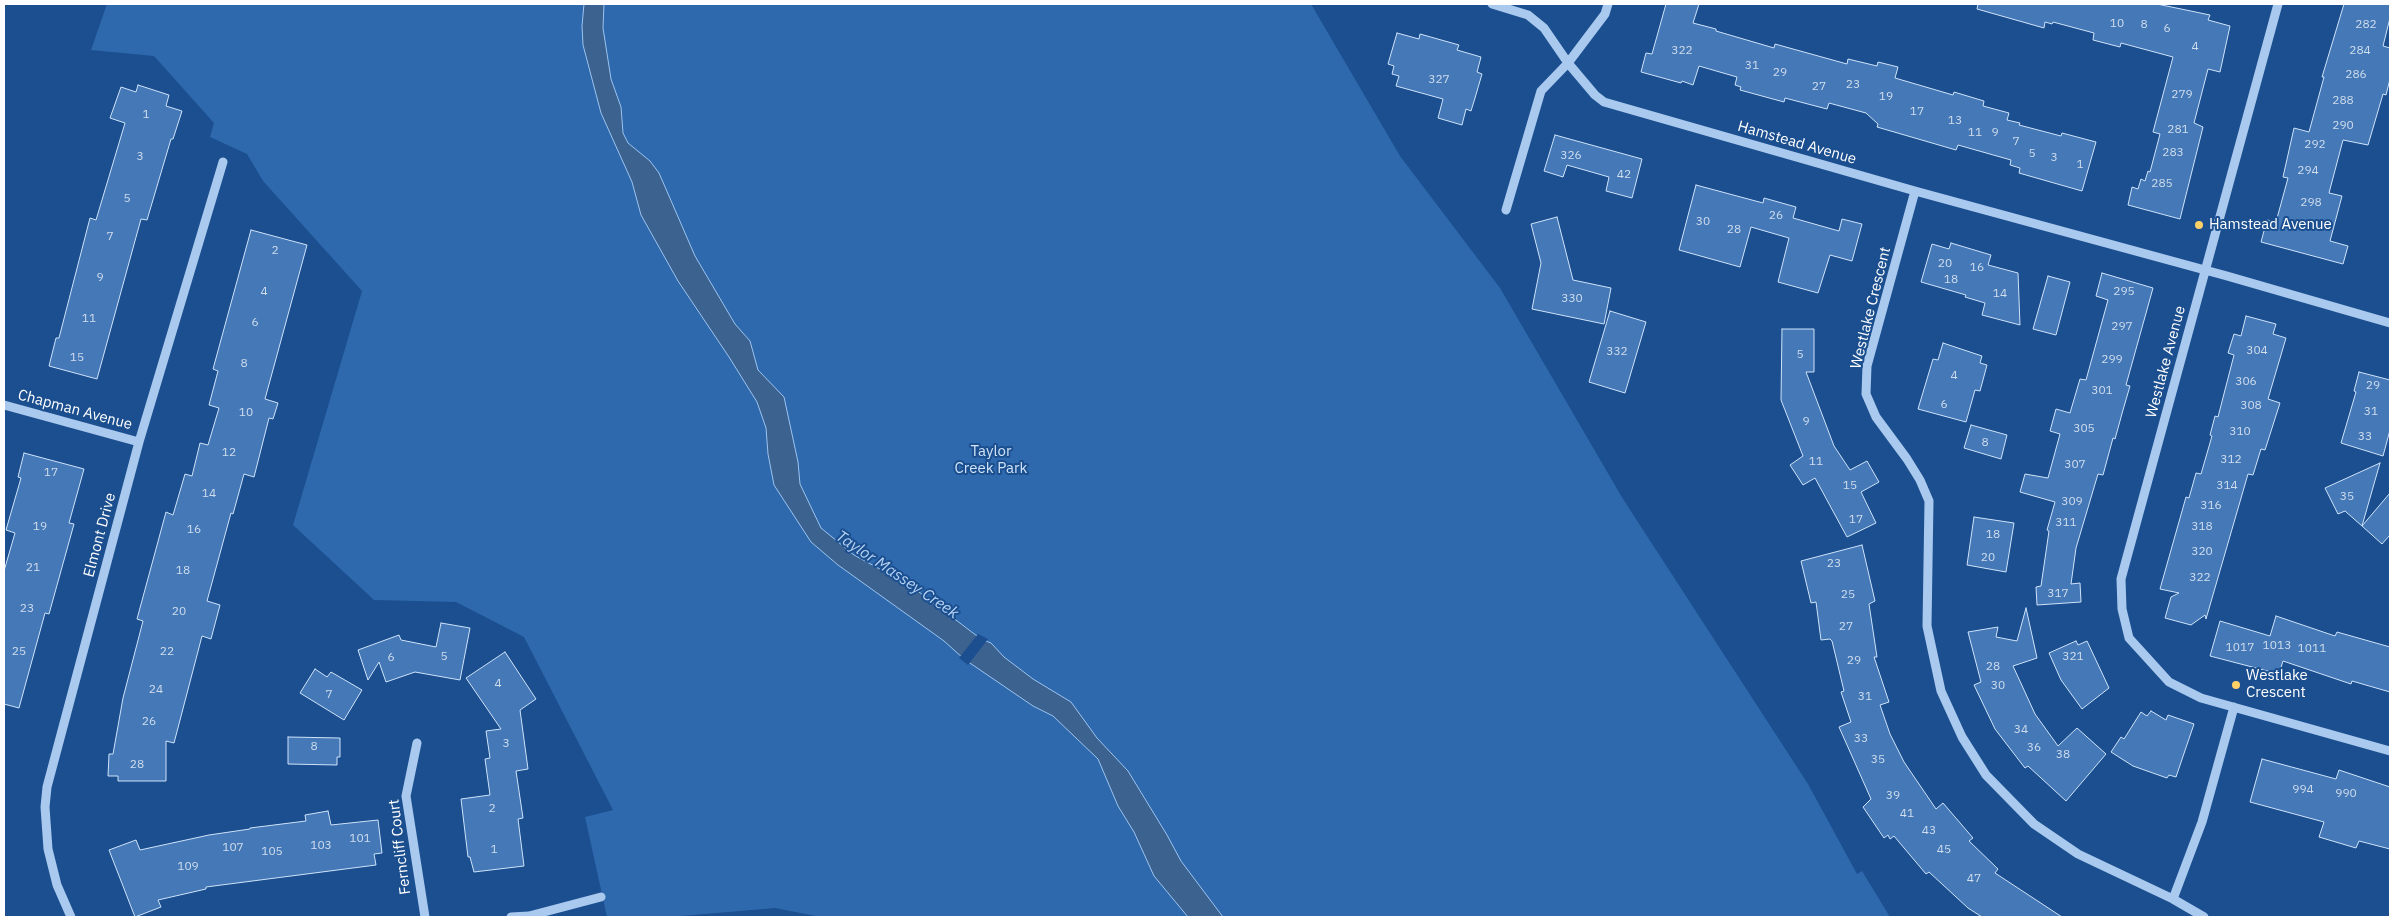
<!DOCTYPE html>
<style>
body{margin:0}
#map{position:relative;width:2394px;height:921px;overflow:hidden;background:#1b4f8f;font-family:"IBM Plex Sans",sans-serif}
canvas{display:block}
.frame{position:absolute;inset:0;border:5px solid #fff;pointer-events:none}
</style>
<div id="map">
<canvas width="2394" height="921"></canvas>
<div class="frame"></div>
</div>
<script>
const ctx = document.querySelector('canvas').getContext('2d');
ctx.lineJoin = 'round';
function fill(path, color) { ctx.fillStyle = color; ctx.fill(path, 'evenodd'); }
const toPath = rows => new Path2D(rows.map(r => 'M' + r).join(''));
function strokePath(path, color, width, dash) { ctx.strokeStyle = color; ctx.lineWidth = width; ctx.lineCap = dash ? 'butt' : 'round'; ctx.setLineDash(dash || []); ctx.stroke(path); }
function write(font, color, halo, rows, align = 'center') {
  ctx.font = font + ' "IBM Plex Sans",sans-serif'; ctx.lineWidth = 4; ctx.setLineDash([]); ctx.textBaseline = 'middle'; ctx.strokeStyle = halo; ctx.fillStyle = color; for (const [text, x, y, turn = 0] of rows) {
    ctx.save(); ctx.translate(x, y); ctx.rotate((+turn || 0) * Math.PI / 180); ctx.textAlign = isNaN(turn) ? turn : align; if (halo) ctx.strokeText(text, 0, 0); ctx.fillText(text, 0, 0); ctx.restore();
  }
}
fill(toPath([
 [107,4,1311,4,1400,156,1500,288,1623,499,1808,784,1857,874,1862,871,1890,917,821,917,775,908,670,917,607,917,585,817,613,810,524,637,456,602,374,600,293,525,362,291,263,181,247,154,210,137,214,123,154,56,91,50]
]), '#2e69ad');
const water = toPath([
 [584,4,604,4,603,28,611,79,621,107,623,133,628,143,650,161,659,173,695,256,735,324,750,341,758,370,784,397,798,462,800,484,821,528,854,555,911,586,981,639,991,643,1004,657,1033,679,1071,702,1097,738,1128,771,1167,835,1181,861,1223,917,1188,917,1154,876,1134,832,1118,806,1098,759,1053,716,1033,706,964,659,944,641,838,565,811,542,774,485,768,454,766,428,757,402,729,357,678,281,641,215,632,182,601,113,583,45,582,26,584,4]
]);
fill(water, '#3c6290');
strokePath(water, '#9cc4f0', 1);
fill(toPath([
 [978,634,988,639,968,665,959,658]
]), '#1b4f8f');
const building = toPath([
 [1666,4,1699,4,1693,23,1716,29,1716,31,1774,48,1775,44,1847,64,1848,59,1877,66,1878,62,1898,67,1895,78,1953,95,1954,92,1984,101,1983,106,2009,113,2007,120,2020,123,2019,125,2061,136,2062,133,2096,142,2082,191,2019,173,2020,168,2010,165,2011,160,1958,145,1956,150,1877,127,1878,124,1866,113,1829,103,1827,109,1785,98,1784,102,1740,90,1741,87,1735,85,1737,77,1699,66,1693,85,1682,81,1681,83,1641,72,1646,53,1652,54,1666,4],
 [1978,4,2157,4,2210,15,2208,20,2230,26,2220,72,2208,69,2194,123,2203,127,2180,219,2128,205,2132,187,2138,189,2141,179,2145,181,2148,171,2150,172,2160,134,2153,132,2173,57,2121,43,2120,47,2093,40,2094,33,2053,22,2052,24,2045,22,2044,28,1977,9,1978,4],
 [2344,4,2390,4,2390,18,2383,46,2390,48,2390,79,2386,95,2383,94,2368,145,2343,140,2329,193,2342,196,2330,241,2348,246,2343,264,2261,242,2267,220,2276,222,2288,178,2283,177,2294,128,2309,132,2324,77,2322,77,2344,4],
 [1397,33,1419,39,1420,34,1459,45,1457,50,1481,57,1477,72,1482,74,1475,98,1471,111,1466,109,1462,125,1438,118,1443,99,1396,86,1399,76,1392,74,1394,66,1388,64,1397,33],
 [138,85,169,95,166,106,182,111,173,139,171,139,147,220,141,219,97,379,49,366,56,338,59,338,90,218,96,220,125,123,110,118,121,87,136,92,138,85],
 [1555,135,1642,159,1632,198,1606,191,1609,177,1567,165,1563,177,1544,171,1555,135],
 [1696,185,1763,203,1764,198,1796,207,1793,218,1839,231,1842,219,1862,224,1852,261,1830,255,1818,293,1778,282,1789,238,1751,227,1740,267,1679,250,1696,185],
 [1557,217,1573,280,1611,288,1604,324,1532,309,1541,263,1531,224,1557,217],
 [251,230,307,245,265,399,278,403,273,419,269,418,254,477,244,474,233,514,231,513,207,601,220,605,211,639,202,636,174,743,166,741,166,781,118,781,118,776,108,776,109,754,113,754,123,698,143,621,137,619,166,512,173,515,185,474,192,476,200,443,208,445,219,408,209,405,218,371,213,369,251,230],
 [1951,243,1991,255,1988,265,2018,273,2020,325,1982,315,1985,303,1965,297,1966,295,1921,282,1932,244,1949,249,1951,243],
 [2102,273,2153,288,2126,385,2130,386,2123,410,2115,439,2113,438,2103,475,2098,474,2076,548,2071,584,2080,583,2081,602,2037,605,2036,587,2041,586,2049,531,2047,530,2055,502,2020,492,2025,474,2048,478,2060,434,2050,431,2056,409,2070,413,2080,379,2086,380,2108,300,2096,296,2102,273],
 [2048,276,2070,282,2056,335,2033,329,2048,276],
 [1610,311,1646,322,1625,393,1589,382,1610,311],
 [2246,316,2276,324,2273,334,2286,338,2268,399,2280,403,2265,450,2261,449,2253,475,2248,474,2206,619,2205,615,2191,625,2165,618,2171,597,2179,593,2160,589,2186,497,2189,498,2196,473,2201,474,2212,436,2210,435,2215,416,2218,417,2234,355,2228,353,2234,334,2241,336,2246,316],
 [1782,329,1814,329,1814,372,1806,372,1834,446,1850,470,1867,461,1879,482,1861,492,1876,523,1847,537,1815,478,1803,485,1790,465,1803,456,1781,400,1782,329],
 [1943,343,1982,356,1980,363,1987,365,1980,391,1975,390,1966,422,1918,409,1933,359,1938,360,1943,343],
 [2359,372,2390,380,2390,430,2383,456,2341,443,2356,392,2354,391,2359,372],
 [1971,425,2007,435,2001,459,1964,448,1971,425],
 [24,453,84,469,69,523,74,524,49,614,45,613,19,708,4,704,4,571,15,533,6,530,21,478,18,477,24,453],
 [2380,463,2362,526,2345,511,2338,514,2325,488,2380,463],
 [2390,493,2390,535,2382,544,2362,526,2390,493],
 [1974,517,2014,523,2006,572,1967,565,1974,517],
 [1862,545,1875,601,1869,604,1877,657,1874,657,1889,702,1880,705,1890,734,1904,762,1936,809,1943,803,1973,838,1969,841,1998,869,1995,873,2062,917,1982,917,1968,908,1929,872,1926,874,1894,836,1890,839,1888,835,1884,838,1863,807,1871,799,1839,727,1851,722,1841,692,1844,691,1832,641,1830,639,1821,640,1816,602,1811,603,1801,561,1862,545],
 [2026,608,2037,658,2013,666,2035,714,2058,746,2077,728,2106,754,2066,801,2028,766,2025,768,2018,759,1995,729,1974,685,1981,682,1968,632,1998,627,1996,637,2017,641,2026,608],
 [2276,616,2335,636,2337,632,2390,647,2390,692,2352,681,2351,684,2283,661,2279,674,2210,656,2220,621,2270,636,2276,616],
 [441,623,470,628,460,680,415,672,386,682,379,662,368,680,358,650,399,635,401,640,436,647,441,623],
 [2076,641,2078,645,2087,641,2109,688,2082,709,2061,680,2049,653,2076,641],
 [505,652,536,699,520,710,528,769,516,771,523,818,518,819,524,866,474,872,470,857,468,857,461,799,490,795,485,759,490,758,486,731,501,729,466,678,505,652],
 [315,669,327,677,331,672,362,690,344,720,300,693,315,669],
 [2151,711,2166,720,2168,715,2194,724,2176,777,2169,775,2167,778,2133,766,2111,752,2121,737,2124,739,2141,712,2147,716,2151,711],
 [288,737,340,738,340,757,337,757,337,765,288,764,288,737],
 [2262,759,2336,779,2339,770,2390,787,2390,849,2359,841,2356,848,2319,837,2324,822,2250,802,2262,759],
 [328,811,331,825,378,820,382,853,374,854,376,865,206,887,206,889,158,900,161,907,135,917,109,850,136,840,140,850,209,835,250,829,250,828,306,821,305,815,328,811]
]);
fill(building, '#4478b7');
strokePath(building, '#cfe3fa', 1);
strokePath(toPath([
 [1492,4,1528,15,1544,28,1568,63,1595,95,1604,102,1915,191,2227,276,2390,323],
 [2278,4,2121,579,2122,609,2129,638,2169,682,2201,698,2390,751],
 [1915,191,1867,366,1866,394,1876,417,1907,459,1920,480,1929,501,1927,626,1941,691,1962,737,1986,775,2034,824,2078,854,2173,899,2202,822,2234,707],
 [1506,210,1541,91,1568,63,1605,14,1608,4],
 [4,405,139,442],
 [417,743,406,796,425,917],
 [2173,899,2204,917],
 [71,917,57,885,48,849,45,807,47,787,139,442,223,162],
 [511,917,529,916,601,897]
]), '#a9c9ee', 9);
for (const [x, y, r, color] of [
 [2199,225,5,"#ffd166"],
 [2236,685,5,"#ffd166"]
]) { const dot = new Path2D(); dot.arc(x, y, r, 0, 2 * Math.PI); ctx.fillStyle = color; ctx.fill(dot); strokePath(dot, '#1b4f8f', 2); }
write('12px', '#d0dded', null, [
 ["10",2117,24],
 ["8",2144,25],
 ["282",2366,25],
 ["6",2167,29],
 ["4",2195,47],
 ["322",1682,51],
 ["284",2360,51],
 ["31",1752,66],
 ["29",1780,73],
 ["286",2356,75],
 ["327",1439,80],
 ["23",1853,85],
 ["27",1819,87],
 ["279",2182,95],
 ["19",1886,97],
 ["288",2343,101],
 ["17",1917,112],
 ["1",146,115],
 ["13",1955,121],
 ["290",2343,126],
 ["281",2178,130],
 ["11",1975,133],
 ["9",1995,133],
 ["7",2016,142],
 ["292",2315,145],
 ["283",2173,153],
 ["5",2032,154],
 ["326",1571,156],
 ["3",140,157],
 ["3",2054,158],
 ["1",2080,165],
 ["294",2308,171],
 ["42",1624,175],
 ["285",2162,184],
 ["5",127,199],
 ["298",2311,203],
 ["26",1776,216],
 ["30",1703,222],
 ["28",1734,230],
 ["7",110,237],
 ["2",275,251],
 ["20",1945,264],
 ["16",1977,268],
 ["9",100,278],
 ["18",1951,280],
 ["4",264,292],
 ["295",2124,292],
 ["14",2000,294],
 ["330",1572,299],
 ["11",89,319],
 ["6",255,323],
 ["297",2122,327],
 ["304",2257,351],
 ["332",1617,352],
 ["5",1800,355],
 ["15",77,358],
 ["299",2112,360],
 ["8",244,364],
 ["4",1954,376],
 ["306",2246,382],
 ["29",2373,386],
 ["301",2102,391],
 ["6",1944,405],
 ["308",2251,406],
 ["31",2371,412],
 ["10",246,413],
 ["9",1806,422],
 ["305",2084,429],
 ["310",2240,432],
 ["33",2365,437],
 ["8",1985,443],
 ["12",229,453],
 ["312",2231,460],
 ["11",1816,462],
 ["307",2075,465],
 ["17",51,473],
 ["15",1850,486],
 ["314",2227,486],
 ["14",209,494],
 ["35",2347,497],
 ["309",2072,502],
 ["316",2211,506],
 ["17",1856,520],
 ["311",2066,523],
 ["19",40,527],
 ["318",2202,527],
 ["16",194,530],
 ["18",1993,535],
 ["320",2202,552],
 ["20",1988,558],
 ["23",1834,564],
 ["21",33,568],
 ["18",183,571],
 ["322",2200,578],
 ["317",2058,594],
 ["25",1848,595],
 ["23",27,609],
 ["20",179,612],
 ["27",1846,627],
 ["1013",2277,646],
 ["1017",2240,648],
 ["1011",2312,649],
 ["25",19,652],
 ["22",167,652],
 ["5",444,657],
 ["321",2073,657],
 ["6",391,658],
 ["29",1854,661],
 ["28",1993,667],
 ["4",498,684],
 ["30",1998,686],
 ["24",156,690],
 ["7",329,695],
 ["31",1865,697],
 ["26",149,722],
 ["34",2021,730],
 ["33",1861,739],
 ["3",506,744],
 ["8",314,747],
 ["36",2034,748],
 ["38",2063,755],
 ["35",1878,760],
 ["28",137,765],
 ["994",2303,790],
 ["990",2346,794],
 ["39",1893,796],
 ["2",492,809],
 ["41",1907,814],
 ["43",1929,831],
 ["101",360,839],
 ["103",321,846],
 ["107",233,848],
 ["1",494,850],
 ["45",1944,850],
 ["105",272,852],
 ["109",188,867],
 ["47",1974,879]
]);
write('15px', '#fff', '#1b4f8f', [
 ["Hamstead Avenue",1797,143,16],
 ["Westlake Crescent",1871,308,-76],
 ["Westlake Avenue",2166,362,-75],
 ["Chapman Avenue",75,410,15],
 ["Elmont Drive",100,535,-75],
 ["Ferncliff Court",400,847,-97]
]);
write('15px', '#fff', '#1b4f8f', [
 ["Hamstead Avenue",2209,225],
 ["Westlake",2246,676],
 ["Crescent",2246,693]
], 'left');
write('15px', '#cfe3fa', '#1b4f8f', [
 ["Taylor",991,452],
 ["Creek Park",991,469]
]);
write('italic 16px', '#b5d3f5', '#1b4f8f', [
 ["Taylor Massey Creek",897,575,34]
]);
</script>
